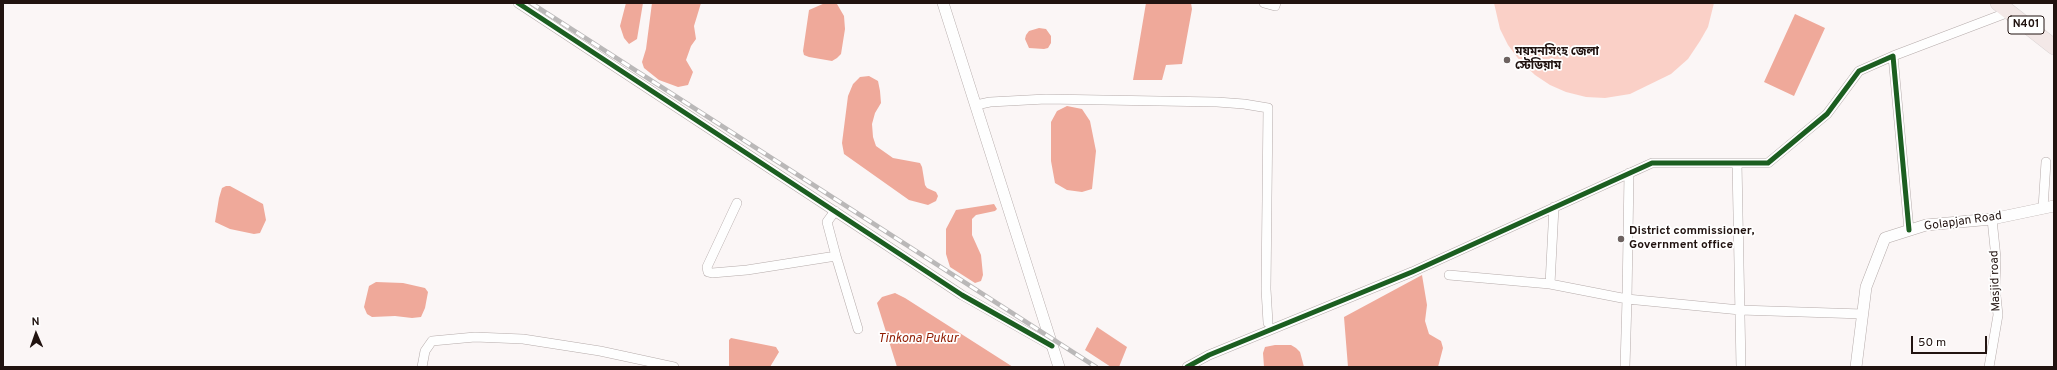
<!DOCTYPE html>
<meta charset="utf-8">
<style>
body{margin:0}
#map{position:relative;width:2057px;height:370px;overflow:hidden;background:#fbf6f6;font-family:Overpass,sans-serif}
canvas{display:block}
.frame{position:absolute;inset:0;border:4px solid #211310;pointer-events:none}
.north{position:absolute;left:16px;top:314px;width:40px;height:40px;-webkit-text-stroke:3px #fff;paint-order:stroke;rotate:358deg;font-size:11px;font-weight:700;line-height:16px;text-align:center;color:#211310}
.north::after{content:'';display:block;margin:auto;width:14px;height:18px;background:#211310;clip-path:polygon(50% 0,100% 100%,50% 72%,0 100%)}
.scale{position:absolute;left:1911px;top:336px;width:76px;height:18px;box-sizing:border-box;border:2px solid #211310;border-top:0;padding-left:5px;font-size:12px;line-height:14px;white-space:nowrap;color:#211310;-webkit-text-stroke:3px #fff;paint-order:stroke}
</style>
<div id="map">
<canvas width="2057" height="370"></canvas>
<div class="frame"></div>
<div class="north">N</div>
<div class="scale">50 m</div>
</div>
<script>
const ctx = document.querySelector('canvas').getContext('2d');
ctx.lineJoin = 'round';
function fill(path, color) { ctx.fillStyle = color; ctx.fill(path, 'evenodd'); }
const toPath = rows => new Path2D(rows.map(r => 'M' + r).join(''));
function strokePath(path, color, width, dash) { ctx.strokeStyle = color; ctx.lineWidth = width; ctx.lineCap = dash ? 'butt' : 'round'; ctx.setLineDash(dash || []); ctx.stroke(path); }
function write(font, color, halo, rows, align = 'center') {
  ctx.font = font + ' Overpass,"Noto Sans Bengali",sans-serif'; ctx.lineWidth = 3.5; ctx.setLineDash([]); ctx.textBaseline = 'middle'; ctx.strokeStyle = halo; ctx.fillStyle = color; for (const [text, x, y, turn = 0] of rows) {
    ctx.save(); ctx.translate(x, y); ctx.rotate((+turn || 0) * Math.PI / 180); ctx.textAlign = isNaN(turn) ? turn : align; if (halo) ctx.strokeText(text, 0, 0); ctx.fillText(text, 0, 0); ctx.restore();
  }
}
fill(toPath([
 [1494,3,1714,3,1708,27,1700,41,1688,59,1671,74,1630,94,1605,98,1586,97,1566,92,1550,85,1535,75,1520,61,1508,45,1500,29]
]), '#fad0c7');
fill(toPath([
 [626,3,643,3,637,39,629,44,624,38,620,26],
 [652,3,701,3,694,26,696,39,691,46,686,60,693,72,688,85,678,87,659,80,644,68,642,62,646,49],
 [825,3,837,4,844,16,845,29,841,54,837,58,832,61,809,57,804,55,803,51,809,10],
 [1146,3,1191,3,1192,9,1182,64,1166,65,1162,80,1133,80],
 [1795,14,1825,28,1794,96,1764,82],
 [1039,28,1046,29,1051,36,1051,43,1048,48,1044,49,1029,48,1025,39,1026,35,1029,31],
 [869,76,878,81,880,91,881,103,875,113,872,124,873,137,876,146,893,158,920,163,922,167,925,185,927,188,936,192,938,196,936,201,928,205,909,200,844,154,842,143,848,96,853,84,860,77],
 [1067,106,1082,109,1090,121,1096,151,1092,189,1082,192,1067,190,1055,183,1051,161,1051,122,1057,111],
 [226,186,230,186,263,204,266,220,260,233,254,234,230,229,215,222,219,198,222,188],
 [994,204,997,209,995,211,976,215,972,219,972,235,981,255,983,275,981,281,975,283,950,267,946,254,946,229,956,210],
 [1422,275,1427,305,1425,321,1429,334,1441,341,1443,348,1438,367,1348,367,1344,317],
 [376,282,403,283,425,288,428,292,425,308,421,317,412,318,395,316,372,317,367,314,364,307,369,286],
 [895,293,905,298,1013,367,897,367,877,303,882,297],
 [1097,327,1127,347,1119,367,1111,367,1085,350],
 [731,338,776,347,779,352,770,367,729,367,729,340],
 [1275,345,1291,345,1296,348,1300,352,1304,367,1264,367,1263,353,1265,347]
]), '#efa99a');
const minor = toPath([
 [518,3,962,295,1052,346],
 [1264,3,1275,6,1276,3],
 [1893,56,2009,12],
 [976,105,990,102,1046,99,1217,102,1244,104,1268,108,1266,289,1268,323],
 [1737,163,1741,367],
 [1629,173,1627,299,1740,310,1863,314],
 [737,203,707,267,708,272,712,273,747,270,836,256,858,329],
 [1554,207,1550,284,1627,299,1625,367],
 [2043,208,2046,162],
 [835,211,827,222,836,256],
 [1449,275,1550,284],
 [422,367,425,351,432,341,475,337,523,339,600,351,674,367],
 [1187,367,1209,355,1412,272,1652,163,1768,163,1827,114,1859,71,1893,56,1909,230],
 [1989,367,1998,315,1995,287,1996,258,1992,219]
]);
const tertiary = toPath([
 [943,3,1059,367],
 [1856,367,1866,287,1885,238,1926,225,1992,219,2054,206]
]);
const trunk = toPath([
 [1998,3,2054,47]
]);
strokePath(minor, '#b5abaa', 10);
strokePath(tertiary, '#b5abaa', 12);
strokePath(trunk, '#d5d1d1', 16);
strokePath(minor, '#fefefe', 9);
strokePath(tertiary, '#fefefe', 11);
strokePath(trunk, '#f3e8e7', 15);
const rail = toPath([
 [531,3,1096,367]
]);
strokePath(rail, '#bab8b8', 4.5);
strokePath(rail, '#fff', 3, [9]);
strokePath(toPath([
 [518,3,962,295,1052,346],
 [1187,367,1209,355,1412,272,1652,163,1768,163,1827,114,1859,71,1893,56,1909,230]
]), '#1b5e20', 5);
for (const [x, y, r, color] of [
 [1507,60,4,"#6d6260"],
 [1621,239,4,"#6d6260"]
]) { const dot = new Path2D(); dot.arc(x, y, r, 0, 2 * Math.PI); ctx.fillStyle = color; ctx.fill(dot); strokePath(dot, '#fff', 1.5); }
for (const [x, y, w] of [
 [2026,25,36]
]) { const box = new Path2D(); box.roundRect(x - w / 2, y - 9, w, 18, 3); ctx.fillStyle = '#fff'; ctx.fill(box); strokePath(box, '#211310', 1); }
write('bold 11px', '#211310', null, [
 ["N401",2026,25]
]);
write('bold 12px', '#211310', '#fff', [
 ["ময়মনসিংহ জেলা",1515,53],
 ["স্টেডিয়াম",1515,67],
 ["District commissioner,",1629,232],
 ["Government office",1629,246]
], 'left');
write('12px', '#211310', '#fff', [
 ["Golapjan Road",1963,222,-8],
 ["Masjid road",1996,281,-92]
]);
write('italic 13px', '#901c02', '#fff', [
 ["Tinkona Pukur",918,339]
]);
</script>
